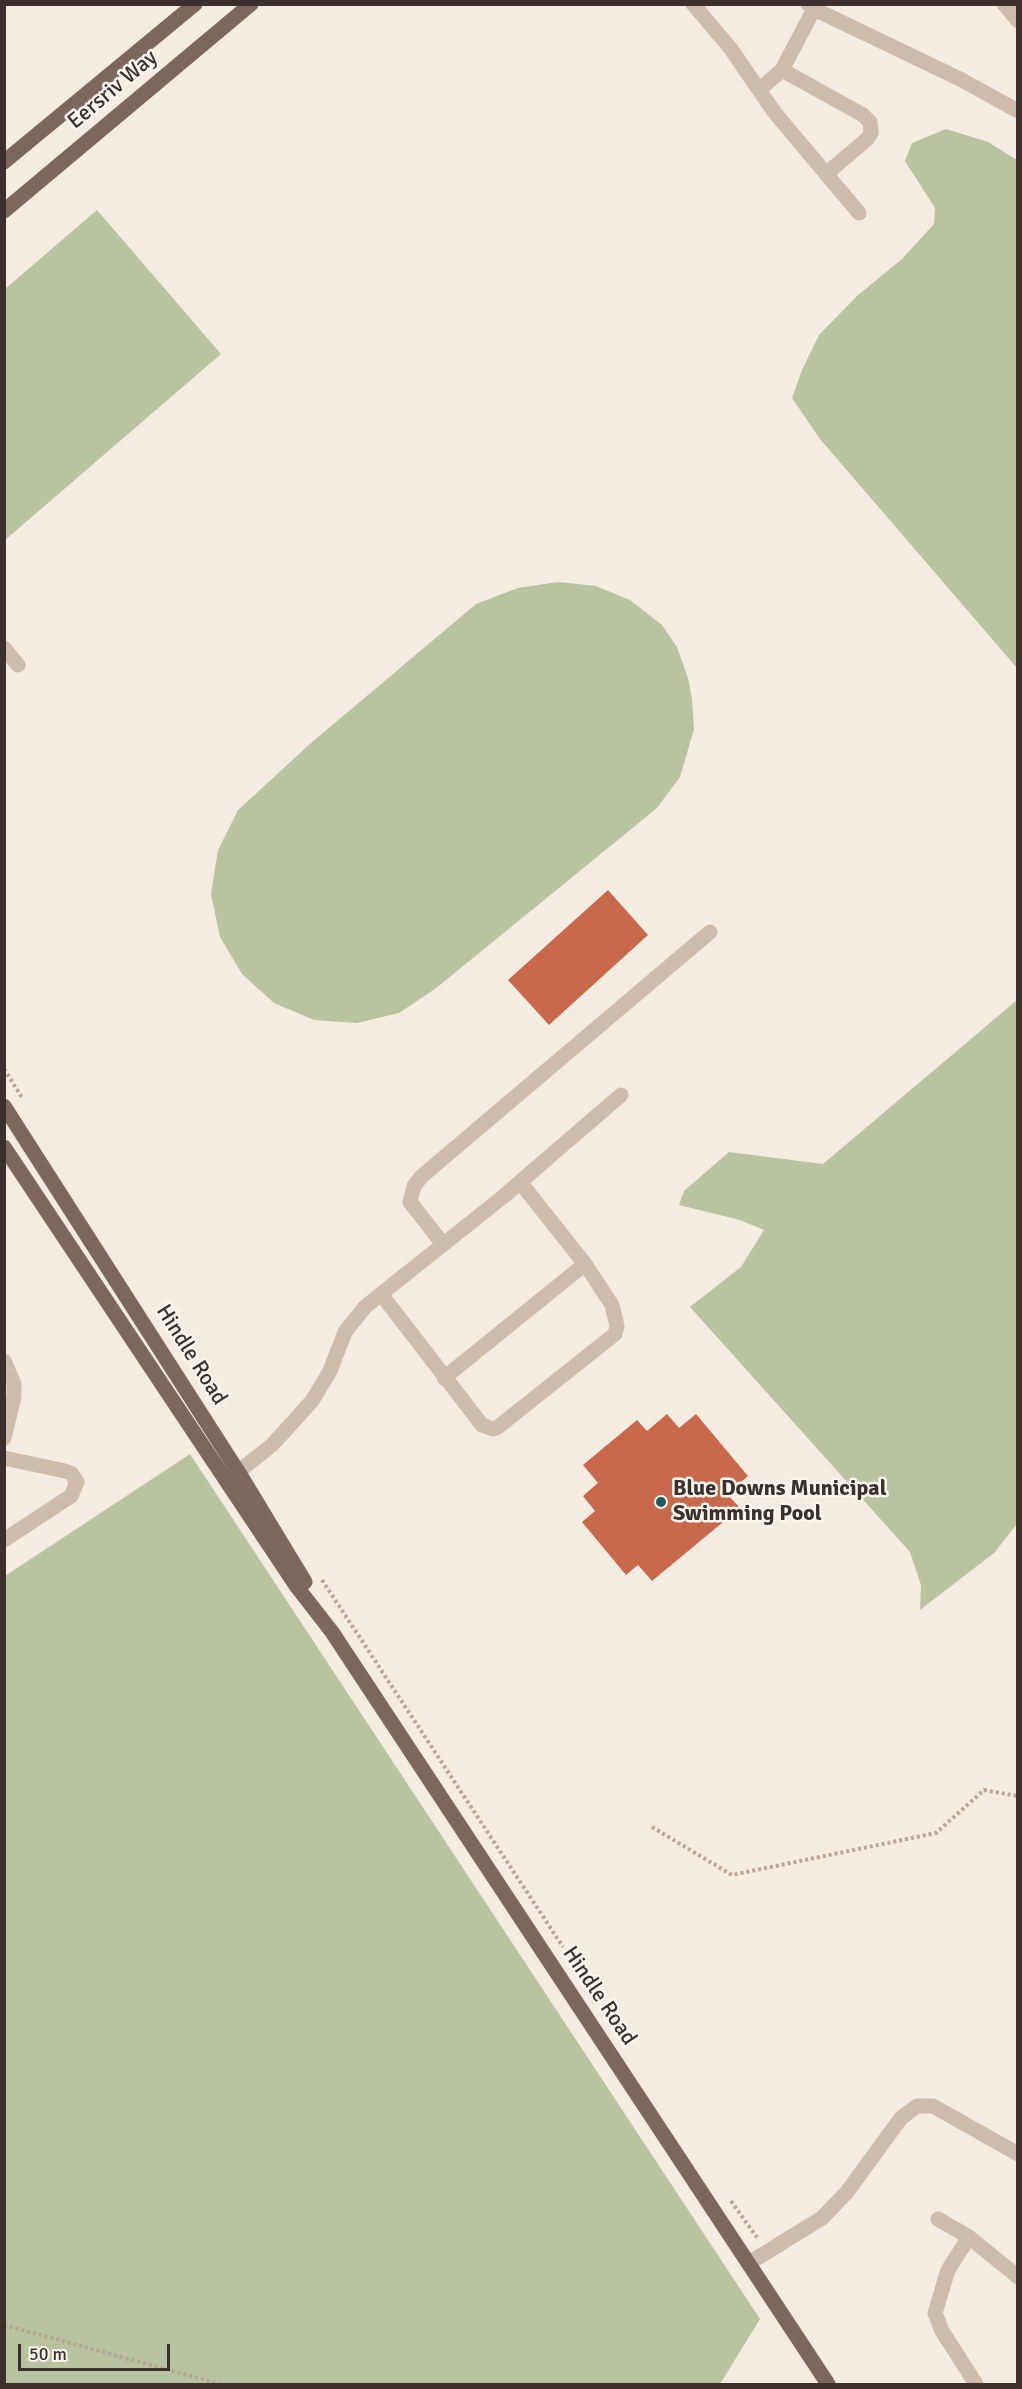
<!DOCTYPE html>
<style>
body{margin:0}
#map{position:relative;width:1022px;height:2389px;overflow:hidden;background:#f4ebe1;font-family:Signika,sans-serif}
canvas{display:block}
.frame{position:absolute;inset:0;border:6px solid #3b302b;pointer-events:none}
.scale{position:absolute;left:18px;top:2344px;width:152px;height:27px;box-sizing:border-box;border:3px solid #3b302b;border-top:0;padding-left:8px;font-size:18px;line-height:21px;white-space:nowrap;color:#3b302b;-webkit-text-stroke:4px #fbf5ee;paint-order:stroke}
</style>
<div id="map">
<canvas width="1022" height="2389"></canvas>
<div class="frame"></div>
<div class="scale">50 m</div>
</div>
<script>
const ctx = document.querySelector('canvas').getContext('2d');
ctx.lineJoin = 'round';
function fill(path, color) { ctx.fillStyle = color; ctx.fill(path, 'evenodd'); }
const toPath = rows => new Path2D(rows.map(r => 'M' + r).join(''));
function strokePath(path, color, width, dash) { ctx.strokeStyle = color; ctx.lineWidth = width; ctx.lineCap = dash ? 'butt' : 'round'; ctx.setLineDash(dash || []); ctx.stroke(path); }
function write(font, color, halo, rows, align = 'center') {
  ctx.font = font + ' Signika,sans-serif'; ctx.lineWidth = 5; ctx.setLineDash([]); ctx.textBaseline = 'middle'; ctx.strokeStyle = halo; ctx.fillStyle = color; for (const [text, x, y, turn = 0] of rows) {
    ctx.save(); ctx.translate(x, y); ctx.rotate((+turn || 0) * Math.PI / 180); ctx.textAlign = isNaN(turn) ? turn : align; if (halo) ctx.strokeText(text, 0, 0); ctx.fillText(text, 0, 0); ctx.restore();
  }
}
fill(toPath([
 [946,129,988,142,1017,160,1017,668,820,439,792,398,802,370,819,335,857,296,902,259,934,224,935,208,905,161,912,143],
 [97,210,221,354,5,540,5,289],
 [558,582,596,586,630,600,662,625,677,647,688,678,692,699,694,729,680,777,657,808,435,989,399,1013,357,1023,314,1020,274,1003,242,974,220,937,211,894,218,850,238,810,311,743,476,604,518,588],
 [1017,1000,1017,1524,994,1553,920,1610,921,1585,910,1552,690,1307,741,1267,764,1230,740,1220,679,1205,684,1191,729,1152,823,1164],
 [190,1454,760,2319,720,2384,5,2384,5,1576]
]), '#b8c4a0');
fill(toPath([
 [608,890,648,935,549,1025,508,980],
 [667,1414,679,1428,696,1414,748,1476,727,1494,740,1508,652,1581,638,1565,626,1575,582,1522,595,1511,583,1496,598,1483,583,1465,637,1420,647,1431]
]), '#c8694b');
strokePath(toPath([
 [4,1069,23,1099],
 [322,1580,563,1947],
 [652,1827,732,1875,936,1833,984,1790,1018,1796],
 [731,2201,758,2239],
 [4,2325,220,2384]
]), '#b9a596', 4, [3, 3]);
strokePath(toPath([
 [693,4,731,49,759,90],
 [808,4,814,9,782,70,759,90,775,113,859,213],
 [817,4,814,9,960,79,1018,111],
 [1004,4,1018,21],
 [782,70,863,115,870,122,871,133,867,139,826,174],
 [4,648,18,665],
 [520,1182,621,1095],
 [443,1244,410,1202,414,1186,422,1176,710,932],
 [4,1361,14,1384,14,1397,4,1438],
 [444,1378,585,1264],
 [4,1458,65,1471,71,1473,77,1482,71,1496,4,1540],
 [228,1480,272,1445,312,1401,330,1371,345,1332,365,1307,381,1294,504,1196,520,1182,585,1264,612,1305,617,1326,615,1334,498,1427,493,1429,482,1425,381,1294],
 [938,2219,969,2237,1018,2277],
 [969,2237,948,2270,935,2313,942,2331,976,2384],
 [749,2263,822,2218,847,2192,901,2118,917,2106,933,2106,1018,2154]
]), '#cdbbac', 15);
strokePath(toPath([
 [4,162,195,4],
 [4,211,251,4],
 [4,1106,239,1473,305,1582],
 [4,1147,297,1587,332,1632,828,2384]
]), '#7d675c', 15);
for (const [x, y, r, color] of [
 [661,1502,6,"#1f5a5e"]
]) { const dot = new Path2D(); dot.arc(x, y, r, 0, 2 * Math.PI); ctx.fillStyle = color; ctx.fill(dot); strokePath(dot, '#fbf5ee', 2); }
write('22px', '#3b302b', '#fbf5ee', [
 ["Eersriv Way",113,90,-40],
 ["Hindle Road",191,1355,58],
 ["Hindle Road",599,1996,56]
]);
write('bold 22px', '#3b302b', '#fbf5ee', [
 ["Blue Downs Municipal",673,1489],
 ["Swimming Pool",673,1514]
], 'left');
</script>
